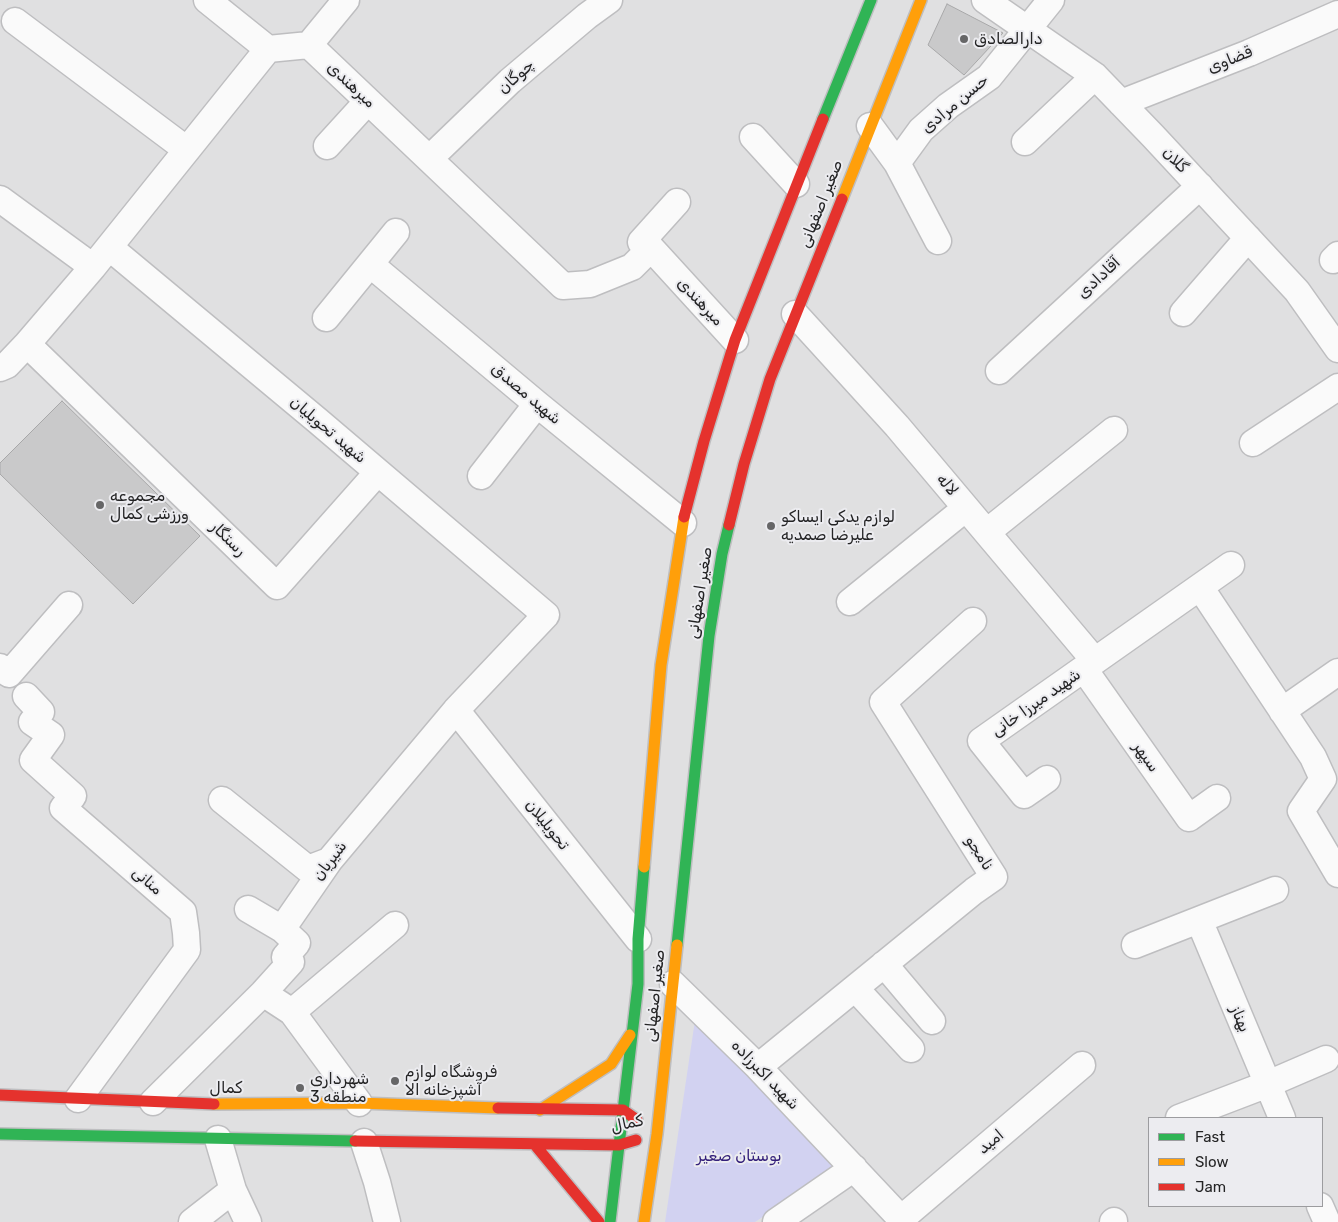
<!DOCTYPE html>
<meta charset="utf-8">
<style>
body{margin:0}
#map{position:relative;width:1338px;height:1222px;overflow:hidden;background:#e0e0e1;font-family:Rubik,sans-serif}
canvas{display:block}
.legend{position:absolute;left:1148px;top:1117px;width:175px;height:90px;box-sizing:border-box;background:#ececf0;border:1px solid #9c9c9f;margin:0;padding:6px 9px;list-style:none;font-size:15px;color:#242425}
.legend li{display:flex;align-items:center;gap:10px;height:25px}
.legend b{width:25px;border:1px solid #9c9c9f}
</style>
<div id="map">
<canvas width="1338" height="1222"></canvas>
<ul class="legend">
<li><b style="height:6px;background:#30b455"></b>Fast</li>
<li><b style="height:6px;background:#ff9f0a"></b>Slow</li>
<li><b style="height:6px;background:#e5322d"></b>Jam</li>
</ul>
</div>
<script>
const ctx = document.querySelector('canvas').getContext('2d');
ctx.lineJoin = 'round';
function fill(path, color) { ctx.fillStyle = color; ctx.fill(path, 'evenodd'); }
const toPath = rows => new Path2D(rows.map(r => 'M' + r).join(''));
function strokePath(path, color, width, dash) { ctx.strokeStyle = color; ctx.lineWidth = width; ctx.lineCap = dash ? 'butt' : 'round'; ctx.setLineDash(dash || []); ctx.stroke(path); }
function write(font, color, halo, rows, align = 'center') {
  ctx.font = font + ' Rubik,Vazirmatn,sans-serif'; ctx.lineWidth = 4; ctx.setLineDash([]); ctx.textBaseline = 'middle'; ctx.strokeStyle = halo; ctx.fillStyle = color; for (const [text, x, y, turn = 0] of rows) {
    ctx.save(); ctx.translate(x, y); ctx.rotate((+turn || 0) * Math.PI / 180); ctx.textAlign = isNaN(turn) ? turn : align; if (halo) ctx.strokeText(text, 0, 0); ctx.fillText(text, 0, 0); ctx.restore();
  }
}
fill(toPath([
 [695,1020,837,1168,755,1222,665,1222]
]), '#d2d2f1');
const building = toPath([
 [947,4,1003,33,964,75,928,45,947,4],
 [62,401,200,536,133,604,0,474,0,463,62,401]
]);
fill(building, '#c9c9ca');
strokePath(building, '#a8a8a9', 1);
const street = toPath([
 [207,0,268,49],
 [985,0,1095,76,1153,136,1297,291,1338,349],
 [15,21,187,150],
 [309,45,346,0],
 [1121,103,1249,53,1338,14],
 [870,126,897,163,938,241],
 [753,137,796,184],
 [1025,142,1095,76],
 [327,146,368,101],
 [429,159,510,81,587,16,609,0],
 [897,163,921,130,948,106,989,77,1051,0],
 [0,199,93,267],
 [109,247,318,421,546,615,456,710,329,861,282,929,297,943,285,957,291,962,263,993,153,1102],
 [651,248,641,242,677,202],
 [1333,260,1338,255],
 [370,264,537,404,683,523],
 [1183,313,1248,238],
 [795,314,897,426,1095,661],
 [326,318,396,232],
 [27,344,277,586,378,472],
 [0,368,7,365,27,344,93,267,268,49,309,45,563,286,590,284,632,267,651,248,735,340],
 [999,371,1200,186],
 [1253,443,1338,387],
 [481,476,537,404],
 [987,532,1114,430],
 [1200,587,1313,757,1323,779,1301,811,1338,874],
 [850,602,966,508],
 [0,667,9,674,69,605],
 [1084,669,1189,818,1217,798],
 [26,696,41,712,32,722,51,735,33,760,73,796,63,808,183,912,186,933,187,950,78,1099],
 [456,710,638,939],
 [1282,711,1338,672],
 [1047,779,1024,795,981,741,1231,565],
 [222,800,308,869,329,861],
 [248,909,282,929],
 [1199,920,1282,1118],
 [1135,945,1275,890],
 [884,964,932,1021],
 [673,984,758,1067,904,1222],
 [855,988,911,1049],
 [263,993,292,1012,359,1103],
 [292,1012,395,925],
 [758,1067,974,891,994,877,883,702,973,621],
 [1179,1118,1268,1084,1326,1059],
 [218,1139,233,1190,248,1222],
 [364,1142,377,1182,387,1222],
 [1320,1206,1327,1222],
 [901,1219,1082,1065],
 [192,1222,233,1190],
 [776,1222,854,1168],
 [1113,1222,1114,1221]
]);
const fast = toPath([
 [823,119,871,0],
 [677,945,709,636,722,554,729,525],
 [0,1134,355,1141],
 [610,1222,638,984,638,939,644,867]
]);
const slow = toPath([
 [842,199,921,0],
 [644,867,661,665,684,517],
 [214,1104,359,1103,498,1108],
 [540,1110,611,1064,630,1035],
 [644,1222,657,1134,677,945]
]);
const jam = toPath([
 [684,517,704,441,735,340,823,119],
 [729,525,744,464,770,379,842,199],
 [0,1095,214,1104],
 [498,1108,623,1110,637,1120],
 [355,1141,619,1145,636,1140],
 [535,1145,599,1222]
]);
strokePath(street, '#bebec0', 29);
strokePath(fast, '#bebec0', 14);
strokePath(slow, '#bebec0', 14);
strokePath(jam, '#bebec0', 14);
strokePath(street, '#fafafa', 26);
strokePath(fast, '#30b455', 11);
strokePath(slow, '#ff9f0a', 11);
strokePath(jam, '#e5322d', 11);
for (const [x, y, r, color] of [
 [964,39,5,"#666667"],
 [100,505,5,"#666667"],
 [771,526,5,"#666667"],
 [395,1081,5,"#666667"],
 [300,1088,5,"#666667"]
]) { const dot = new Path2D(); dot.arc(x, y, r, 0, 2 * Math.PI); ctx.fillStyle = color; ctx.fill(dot); strokePath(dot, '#ececf0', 2); }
write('16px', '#242425', '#ececf0', [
 ["دارالصادق",974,39],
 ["مجموعه",110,496],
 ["ورزشی کمال",110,514],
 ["لوازم یدکی ایساکو",781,517],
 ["علیرضا صمدیه",781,535],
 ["فروشگاه لوازم",405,1072],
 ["آشپزخانه الا",405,1090],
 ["شهرداری",310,1079],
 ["منطقه 3",310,1097]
], 'left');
write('16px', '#242425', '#ececf0', [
 ["قضاوی",1230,60,-22],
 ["چوگان",516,77,-42],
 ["میرهندی",351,85,43],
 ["حسن مرادی",955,104,-40],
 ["گلان",1175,160,47],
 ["صغیر اصفهانی",821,204,-68],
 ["آقادادی",1099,278,-43],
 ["میرهندی",700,302,47],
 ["شهید مصدق",526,394,40],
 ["شهید تحویلیان",328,430,40],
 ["لاله",947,485,50],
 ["رستگار",228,539,44],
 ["صغیر اصفهانی",700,593,-81],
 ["شهید میرزا خانی",1036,703,-35],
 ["سپهر",1146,757,55],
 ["تحویلیلان",547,825,51],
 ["نامجو",979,853,58],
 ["شیریان",330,861,-53],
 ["منانی",147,881,41],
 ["صغیر اصفهانی",655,996,-84],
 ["بهناز",1240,1019,67],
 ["شهید اکبرزاده",765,1075,46],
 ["کمال",226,1088],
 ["کمال",627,1124,-12],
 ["امید",991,1142,-40]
]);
write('16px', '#34207a', '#ececf0', [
 ["بوستان صغیر",739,1156]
]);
</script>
